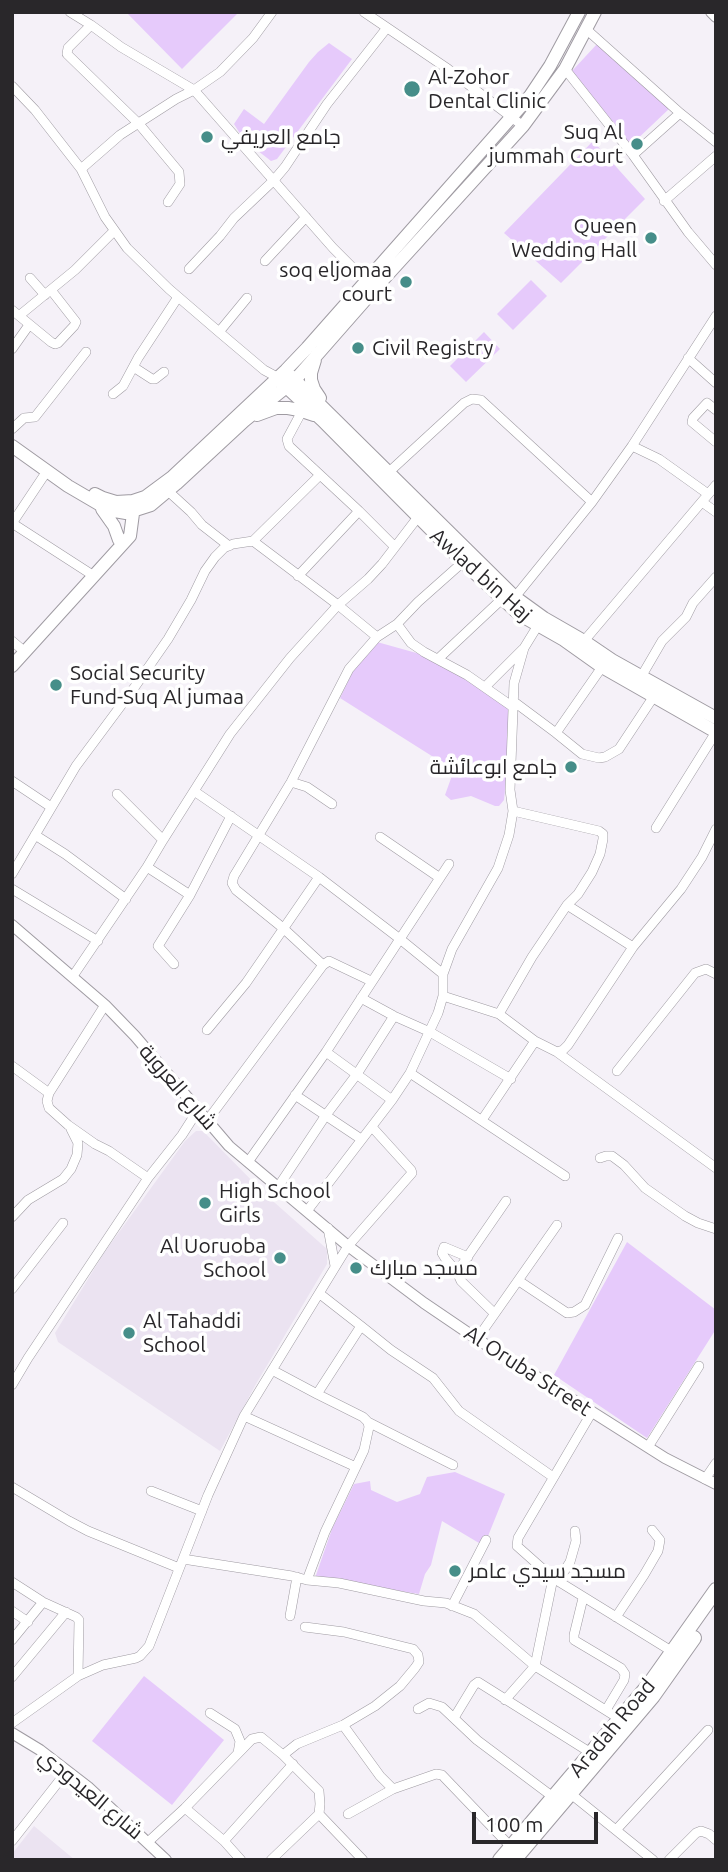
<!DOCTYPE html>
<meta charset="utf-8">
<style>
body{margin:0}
#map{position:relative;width:728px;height:1872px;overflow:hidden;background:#f5f1f8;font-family:Ubuntu,sans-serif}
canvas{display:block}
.frame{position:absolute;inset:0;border:14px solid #29272a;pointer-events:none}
.scale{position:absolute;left:472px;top:1812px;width:126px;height:32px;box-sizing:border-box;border:4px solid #29272a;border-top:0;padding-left:9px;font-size:21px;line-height:24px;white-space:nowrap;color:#29272a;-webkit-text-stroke:5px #fff;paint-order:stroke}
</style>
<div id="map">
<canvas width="728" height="1872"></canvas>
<div class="frame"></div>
<div class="scale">100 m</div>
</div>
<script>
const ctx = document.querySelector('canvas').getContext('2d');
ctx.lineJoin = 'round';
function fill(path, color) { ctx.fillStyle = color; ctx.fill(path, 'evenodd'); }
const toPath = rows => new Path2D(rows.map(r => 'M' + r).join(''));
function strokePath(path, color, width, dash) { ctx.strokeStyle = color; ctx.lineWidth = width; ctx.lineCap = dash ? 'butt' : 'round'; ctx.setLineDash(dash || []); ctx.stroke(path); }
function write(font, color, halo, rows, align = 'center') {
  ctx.font = font + ' Ubuntu,Cairo,sans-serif'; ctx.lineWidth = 7; ctx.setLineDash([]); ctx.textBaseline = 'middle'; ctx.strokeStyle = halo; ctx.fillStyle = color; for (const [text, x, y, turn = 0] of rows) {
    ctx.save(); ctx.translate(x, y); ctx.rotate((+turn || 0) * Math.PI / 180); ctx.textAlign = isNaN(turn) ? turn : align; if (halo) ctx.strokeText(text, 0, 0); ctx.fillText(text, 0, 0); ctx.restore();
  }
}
fill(toPath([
 [196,1131,203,1131,266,1195,327,1249,327,1264,256,1384,220,1451,58,1342,55,1333,104,1253,185,1141],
 [34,1826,75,1860,12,1860,12,1854]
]), '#ebe3f1');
fill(toPath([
 [126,12,239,12,182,69],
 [329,43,352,59,277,159,271,161,244,140,234,124,244,109,264,124,309,62,318,52],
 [597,44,670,108,631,145,572,71],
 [593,141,645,199,561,283,504,233],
 [531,280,547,296,513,330,497,314],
 [484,332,500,349,466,382,450,366],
 [377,642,438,659,513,707,504,800,499,806,495,806,471,796,451,800,445,795,454,770,340,698,355,667],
 [627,1242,716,1310,716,1329,647,1438,554,1375],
 [455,1472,505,1494,484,1546,442,1521,431,1565,425,1574,419,1594,315,1578,332,1529,354,1484,370,1481,371,1490,397,1502,420,1494,427,1477],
 [144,1676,224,1740,172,1805,92,1741]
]), '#e6cafb');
const minor = toPath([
 [70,12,91,25,121,47,194,90,333,248,366,281],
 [364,12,448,69,523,126],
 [91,25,68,48,67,54,139,124,179,172,180,184,168,202],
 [586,29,680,113,716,142],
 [565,69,633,155,688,232,716,265],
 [12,86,35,110,81,169,105,217,127,248,169,289,219,332,264,370,277,377],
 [633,155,680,113],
 [81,169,120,135,176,99,194,90,220,72,253,38,272,12],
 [664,201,716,156],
 [265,261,306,217],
 [189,269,220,236,234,218,274,180,285,167,327,104,386,29],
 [30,278,45,295],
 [12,310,51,342,55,344,58,343,74,326,76,322,51,290],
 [20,315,75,270,114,231],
 [219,332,247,298],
 [12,349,29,325],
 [688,358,716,383],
 [135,368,152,379,155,379,164,372],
 [113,394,123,386,138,358,178,297],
 [716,410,707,403,693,418,692,422,716,442],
 [302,411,287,439,289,446,359,511,395,547],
 [12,429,24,418,35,417,86,352],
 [632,446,659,459,708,494],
 [47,471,13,522,15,525,94,576],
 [389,472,464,403,472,399,481,400,592,502],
 [168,491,191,512,202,525,229,546],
 [702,502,716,512],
 [253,541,338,605,377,637],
 [298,576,359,511],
 [515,597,592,502,632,446,716,316],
 [397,624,411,643,424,652,467,675,513,707],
 [12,641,25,652],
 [584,641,716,485],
 [438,659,502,599],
 [641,677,662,641,686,617,693,603,716,577],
 [485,687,523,649],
 [513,701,556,733,602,667],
 [556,733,582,754,599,758,605,757,619,749,654,696],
 [12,781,51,807],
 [291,782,307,787,332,804],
 [194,791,319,877,400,939,443,974],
 [117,794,163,840],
 [513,811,599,831,603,834,603,839,600,854,592,872,578,894,567,905,532,957,499,1014,535,1041,557,1052,563,1050,568,1045,633,947,681,889,702,857,716,829],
 [656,828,716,732],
 [35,835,65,854,126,899],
 [380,837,440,878],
 [147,867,190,895,231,816],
 [12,874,76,766,134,688,168,639,191,600,205,571,215,557,224,548,233,544,253,541,320,475],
 [12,889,98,941],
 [567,905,633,947],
 [174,964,158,946,190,895],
 [73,976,147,867,163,840,230,734,290,658,338,605,368,579,382,564,418,517],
 [371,981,329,961,323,965,283,928,236,890,232,883,234,876,291,782,349,669,377,637,397,624,418,602,463,562],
 [443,996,499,1014],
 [361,998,394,1016,430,1032,511,1079],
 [105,1005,49,1093,47,1101,49,1108,68,1125,95,1144,109,1151,148,1178],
 [207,1030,246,983,319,877],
 [326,1052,392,1100],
 [557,1052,716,1168],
 [12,1066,49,1093],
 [617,1071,695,973,706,969,716,974],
 [410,1073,565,1176],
 [295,1095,361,1139],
 [482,1120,535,1041],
 [207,1121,323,965],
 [600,1158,606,1156,612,1156,624,1165,645,1188,685,1216,698,1223,716,1229],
 [248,1162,326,1052,449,864],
 [278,1187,326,1115,357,1074,394,1016],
 [307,1211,392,1100,410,1073,438,1013,443,996,443,974,452,949,498,868,509,835,513,811,510,790,514,683,524,648,540,622],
 [12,1217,28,1200,63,1179,71,1169,77,1155,78,1143,71,1129],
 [328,1228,335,1266],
 [457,1272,445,1258,442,1253,444,1247,468,1257],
 [519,1281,567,1313,574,1312,585,1305,618,1238],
 [12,1289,63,1223],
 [320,1294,361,1326],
 [494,1313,461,1281,457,1272,506,1201],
 [477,1339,557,1225],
 [272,1370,317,1394,361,1326,391,1350,433,1378,459,1411,553,1477],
 [12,1385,28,1358,148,1178,182,1135,198,1110],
 [592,1412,518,1538,517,1546,553,1578,673,1652],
 [244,1416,356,1467],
 [368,1422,453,1465],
 [648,1447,699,1366],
 [705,1479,716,1463],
 [12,1487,69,1521,88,1531,179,1568],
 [151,1491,202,1511],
 [183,1559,292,1576,307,1580,339,1583,424,1601,446,1603,474,1614,535,1666,623,1721],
 [307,1580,325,1532,364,1450,369,1427,368,1422,363,1417,317,1394],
 [12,1582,43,1602,76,1617,79,1620,78,1676],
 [583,1598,574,1635,574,1640,621,1668,625,1674,624,1680,606,1710],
 [452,1606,486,1540],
 [12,1611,28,1622],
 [290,1616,297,1577],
 [616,1617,644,1575,658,1551,660,1540,652,1530],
 [12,1640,43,1602],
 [12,1677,66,1612],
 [505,1700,535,1666,553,1578,565,1570,570,1562,576,1541,575,1531],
 [418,1709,429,1703,442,1707,477,1740,553,1797],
 [210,1713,235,1729,240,1741,238,1753],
 [454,1718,474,1685,478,1682,591,1753],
 [12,1723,78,1676,103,1665,136,1658,140,1656,149,1646,208,1495,244,1416,348,1246,412,1173,411,1170,372,1127],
 [343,1725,380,1776,393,1789,436,1774,442,1775,511,1847],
 [571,1794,653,1860],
 [185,1808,224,1841,241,1860],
 [319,1814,363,1860],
 [348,1814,393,1789],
 [616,1830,708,1730],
 [12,1841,67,1771],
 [224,1841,293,1764],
 [148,1842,185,1808,252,1739,261,1737,283,1755,297,1744,343,1725,375,1706,400,1686,415,1668,419,1662,418,1655,413,1649,344,1632,305,1627],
 [271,1860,319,1814,320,1804,319,1791,283,1755],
 [669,1860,696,1833,701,1831,709,1834,716,1840]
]);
const tertiary = toPath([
 [711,12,716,17],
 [12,925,105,1005,135,1036,229,1146,348,1246,424,1303,477,1339,665,1458,716,1484],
 [12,1733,40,1750,88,1787,166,1860]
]);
const secondary = toPath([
 [315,360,311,373,311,380,314,389,320,398],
 [291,376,515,597,544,618,584,641,612,660,716,718],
 [282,383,322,420,463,562,520,615,564,640,602,667,716,732],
 [257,415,276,408,288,408,299,410,314,415],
 [12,446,68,486,109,510,126,513,151,505,176,484,244,421,295,380,381,282,523,126,565,69,595,12],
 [95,494,103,498,116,502,133,501,145,497,172,477,286,370,307,348,530,96,550,66,579,12],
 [102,509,114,526,119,540],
 [12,666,130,536,134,506]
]);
const primary = toPath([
 [500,1860,648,1686,716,1590],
 [514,1860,653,1696,694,1638]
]);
strokePath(minor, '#9f9ba2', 10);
strokePath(tertiary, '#9f9ba2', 12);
strokePath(secondary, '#9f9ba2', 14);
strokePath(primary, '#9f9ba2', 16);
strokePath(minor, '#fff', 9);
strokePath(tertiary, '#fff', 10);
strokePath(secondary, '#fff', 12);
strokePath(primary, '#fff', 14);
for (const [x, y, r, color] of [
 [412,89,9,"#468e89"],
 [207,137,7,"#468e89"],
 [637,144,7,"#468e89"],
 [651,238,7,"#468e89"],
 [406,282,7,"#468e89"],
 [358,348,7,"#468e89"],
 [56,685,7,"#468e89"],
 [571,767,7,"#468e89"],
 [205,1203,7,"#468e89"],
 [280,1258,7,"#468e89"],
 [356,1268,7,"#468e89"],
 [129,1333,7,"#468e89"],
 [455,1571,7,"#468e89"]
]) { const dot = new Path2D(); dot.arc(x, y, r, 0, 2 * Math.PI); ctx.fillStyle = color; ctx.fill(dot); strokePath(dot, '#fff', 2.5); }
write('21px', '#29272a', '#fff', [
 ["Al-Zohor",428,77],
 ["Dental Clinic",428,101],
 ["Suq Al",623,132,"right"],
 ["jummah Court",623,156,"right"],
 ["جامع العريفي",221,137],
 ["Queen",637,226,"right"],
 ["Wedding Hall",637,250,"right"],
 ["soq eljomaa",392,270,"right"],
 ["court",392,294,"right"],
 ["Civil Registry",372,348],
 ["Social Security",70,673],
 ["Fund-Suq Al jumaa",70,697],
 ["جامع ابوعائشة",557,767,"right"],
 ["High School",219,1191],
 ["Girls",219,1215],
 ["Al Uoruoba",266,1246,"right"],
 ["School",266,1270,"right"],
 ["مسجد مبارك",370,1268],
 ["Al Tahaddi",143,1321],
 ["School",143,1345],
 ["مسجد سيدي عامر",469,1571]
], 'left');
write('21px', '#29272a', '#fff', [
 ["Awlad bin Haj",481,575,42],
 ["شارع العروبة",178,1087,49],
 ["Al Oruba Street",528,1371,33],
 ["Aradah Road",612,1728,-50],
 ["شارع العيدودي",91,1794,40]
]);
</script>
